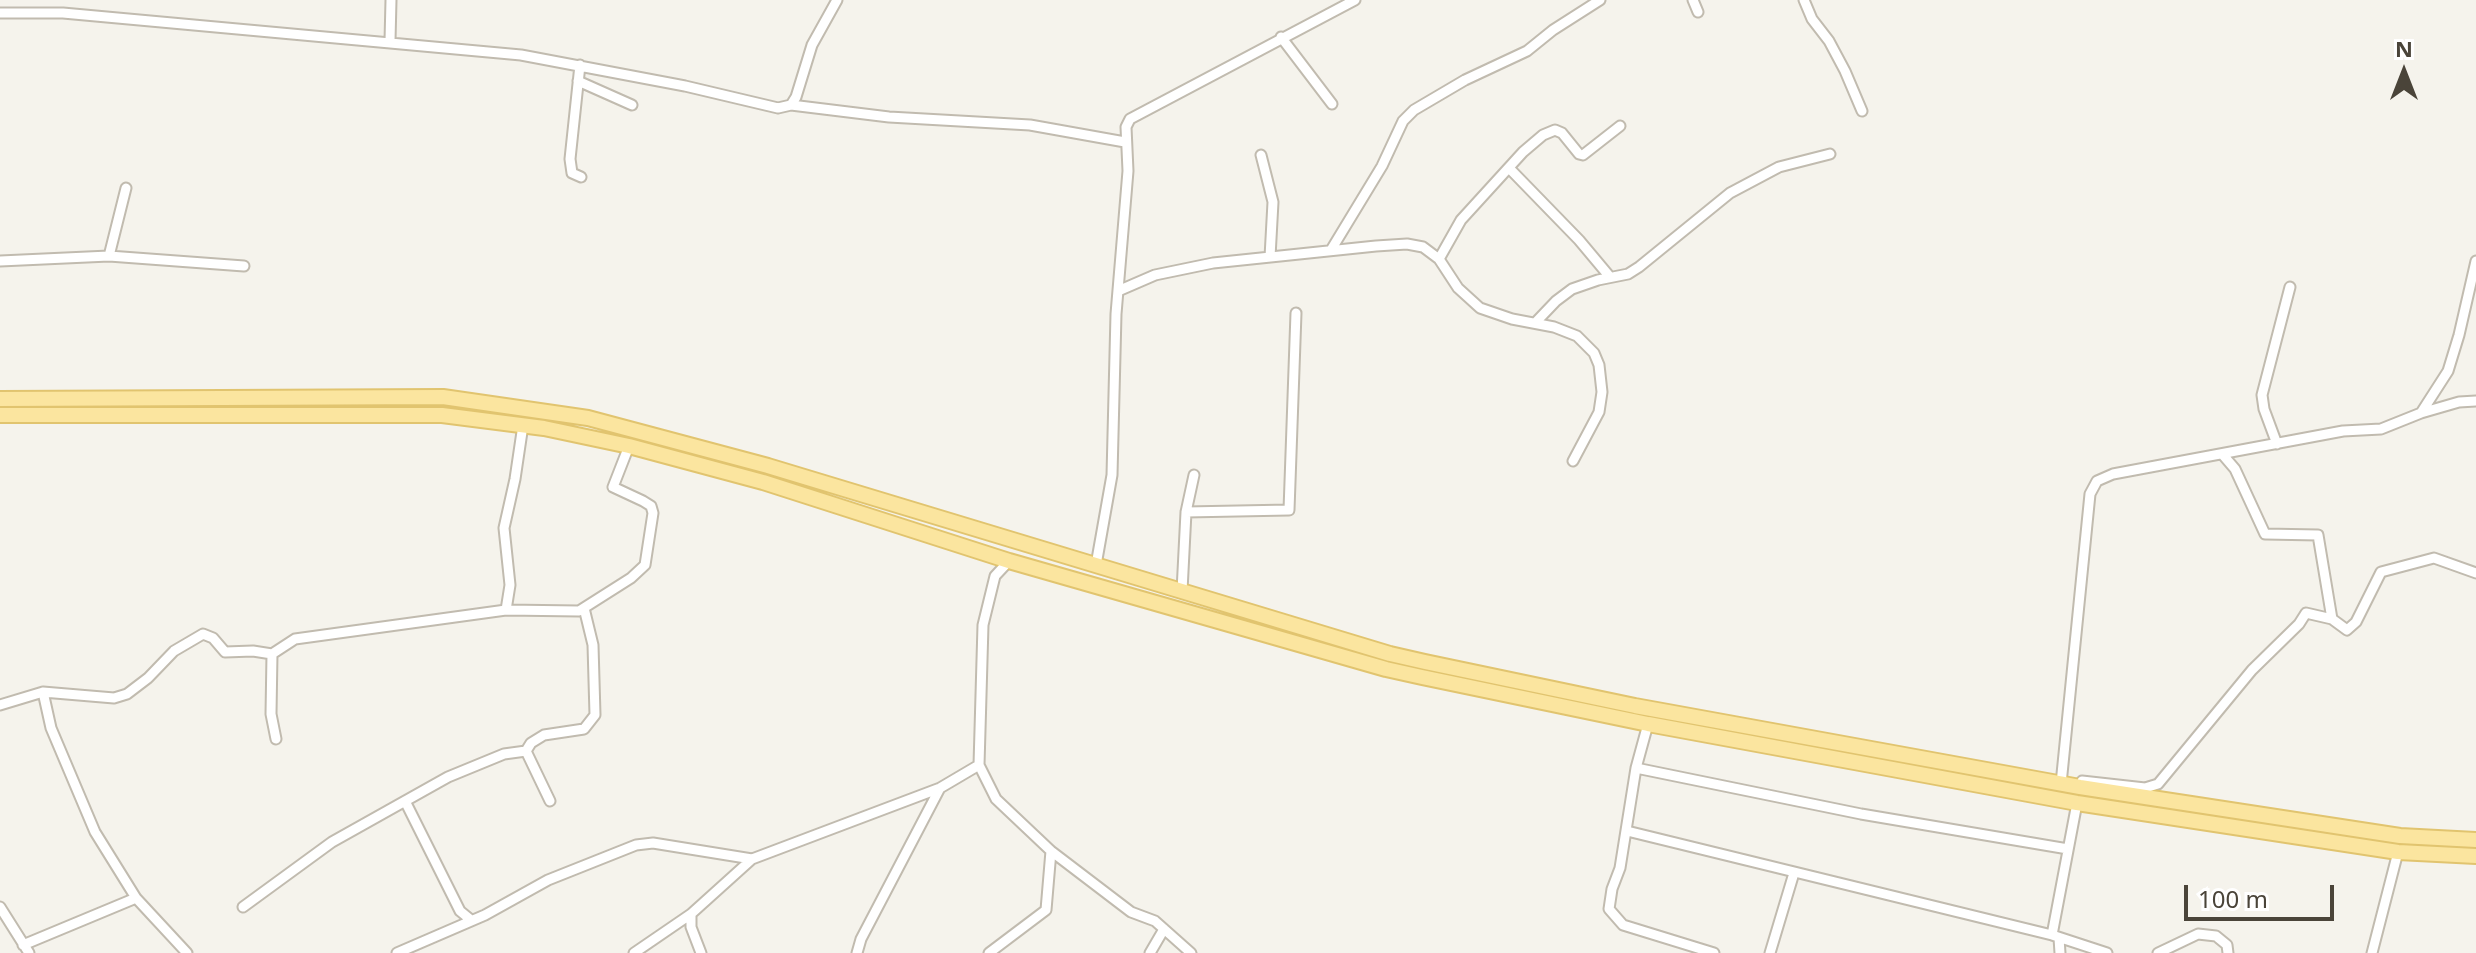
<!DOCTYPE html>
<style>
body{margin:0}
#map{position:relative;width:2476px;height:953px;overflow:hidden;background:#f5f3ec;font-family:"Noto Sans",sans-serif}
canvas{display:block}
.north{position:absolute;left:2364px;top:32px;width:80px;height:80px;-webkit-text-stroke:6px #fff;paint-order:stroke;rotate:0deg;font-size:22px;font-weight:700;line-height:32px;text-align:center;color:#4a4439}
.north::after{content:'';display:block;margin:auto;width:28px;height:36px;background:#4a4439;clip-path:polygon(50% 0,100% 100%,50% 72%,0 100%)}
.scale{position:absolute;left:2184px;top:885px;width:150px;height:36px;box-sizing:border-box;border:4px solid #4a4439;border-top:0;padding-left:10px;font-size:24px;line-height:28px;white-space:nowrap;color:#4a4439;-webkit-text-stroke:6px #fff;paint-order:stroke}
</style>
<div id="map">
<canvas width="2476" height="953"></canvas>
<div class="north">N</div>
<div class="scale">100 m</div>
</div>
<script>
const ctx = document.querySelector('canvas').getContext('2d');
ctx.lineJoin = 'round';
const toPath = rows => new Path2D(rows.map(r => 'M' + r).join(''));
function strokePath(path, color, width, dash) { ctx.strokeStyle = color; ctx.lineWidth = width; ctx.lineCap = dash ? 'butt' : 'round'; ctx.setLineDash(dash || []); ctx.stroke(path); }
const minor = toPath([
 [1693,0,1698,12],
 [1804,0,1812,19,1829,41,1845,71,1862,111],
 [0,13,63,13,521,55,685,86,778,108,791,105,889,117,1030,125,1125,142],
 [1281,37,1332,104],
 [390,41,391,0],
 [580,65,570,159,572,173,581,177],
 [578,81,632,105],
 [791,105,796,97,812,45,837,0],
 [1261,155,1273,202,1270,257],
 [1509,168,1579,240,1610,277],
 [1331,250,1382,166,1403,121,1414,110,1465,80,1527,51,1553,30,1600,0],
 [109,256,126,188],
 [1439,259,1461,220,1523,152,1543,135,1555,130,1562,133,1579,154,1583,155,1620,126],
 [0,261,109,256,244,266],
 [1118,291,1155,275,1213,263,1376,246,1407,244,1423,247,1439,259,1458,288,1480,308,1512,319,1554,327,1577,336,1594,353,1599,365,1602,392,1599,412,1573,461],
 [1535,323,1556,301,1572,289,1598,280,1628,274,1639,267,1730,193,1779,167,1830,154],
 [2421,413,2448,371,2459,335,2476,261],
 [2277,444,2264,409,2262,395,2290,287],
 [2223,455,2235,469,2265,534,2318,535,2332,619],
 [1186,512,1289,510,1296,313],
 [1096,565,1112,475,1116,314,1128,171,1126,127,1130,119,1355,0],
 [1182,591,1186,512,1194,475],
 [506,610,510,585,504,528,515,479,523,425],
 [43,692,51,728,95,832,136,898,187,953],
 [0,705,43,692,114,698,127,694,148,678,174,651,203,634,213,638,225,652,253,651,272,654],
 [1648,724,1636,768,1620,868,1612,889,1609,909,1623,925,1714,953],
 [276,739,271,714,272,654,295,639,506,610,579,611,631,578,645,565,653,513,651,506,643,501,613,487,629,446],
 [526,751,531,743,544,735,584,729,595,715,593,645,584,608],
 [979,765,996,799,1051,851,1131,912,1155,921,1191,953],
 [1636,768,1861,814,2068,849],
 [2082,781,2145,788,2158,784,2252,670,2299,624,2306,613,2332,619,2347,630,2356,622,2381,572,2434,558,2476,573],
 [2061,784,2090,494,2097,481,2113,474,2343,431,2381,429,2421,413,2459,402,2476,401],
 [406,803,460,911,471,920],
 [1627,831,2052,935,2107,953],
 [0,907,29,953],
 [243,907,332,842,448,777,504,754,526,751,550,801],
 [691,914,691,927,701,953],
 [2052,935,2077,803],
 [2059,938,2060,953],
 [23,945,136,898],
 [397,953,485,915,548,880,636,845,653,843,752,859],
 [634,953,691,914,752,859,940,788,979,765,983,625,995,576,1009,561],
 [857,953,861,939,940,788],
 [989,953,1046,910,1051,851],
 [1150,953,1164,929],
 [1770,953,1794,873],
 [2158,953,2198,934,2216,936,2227,945,2228,953],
 [2372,953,2398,852]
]);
const primary = toPath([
 [0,399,443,397,588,418,768,466,1390,654,1425,662,1635,706,2080,787,2400,836,2476,840],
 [0,415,442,415,544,428,629,446,763,482,1009,561,1386,669,1422,677,1648,724,2077,803,2398,852,2476,856]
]);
strokePath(minor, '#c1bbaf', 13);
strokePath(primary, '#e1c46f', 18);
strokePath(minor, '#fff', 9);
strokePath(primary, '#fbe59f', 14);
</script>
